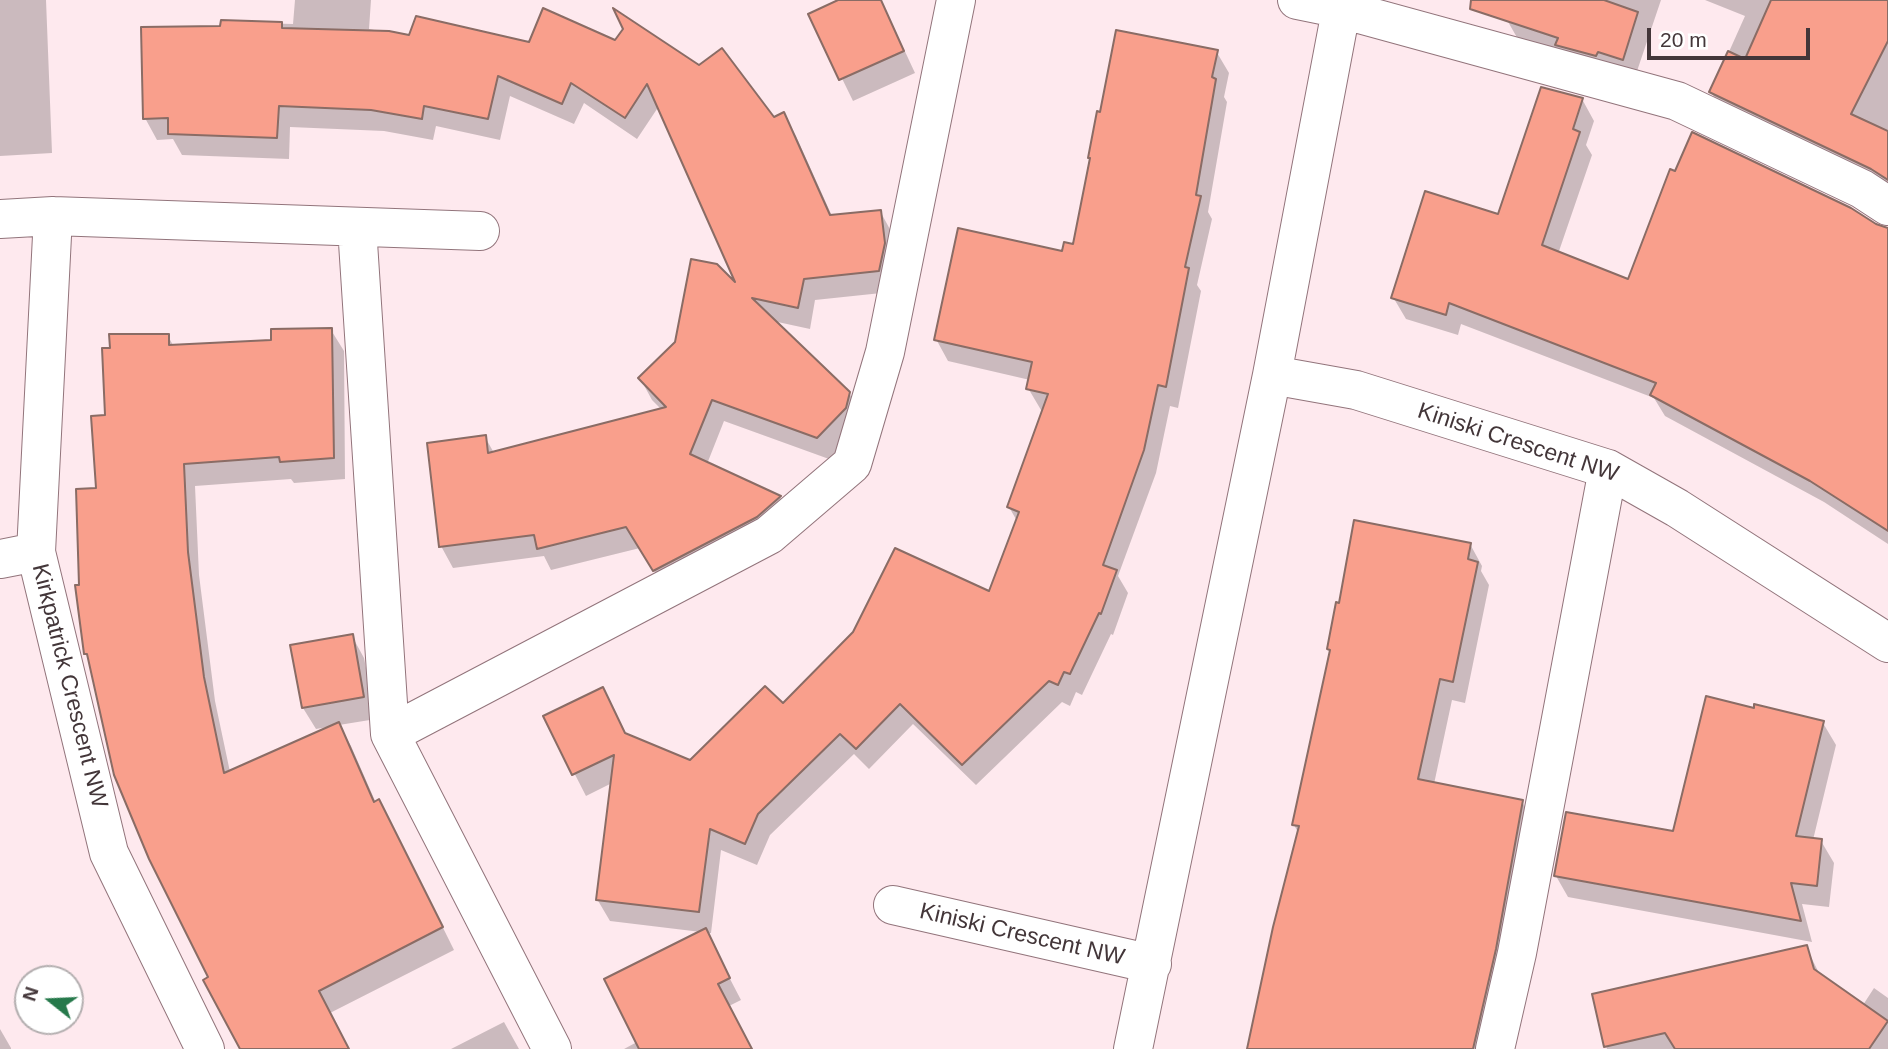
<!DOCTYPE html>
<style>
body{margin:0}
#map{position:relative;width:1888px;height:1049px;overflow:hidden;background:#fee9ee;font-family:Arial,sans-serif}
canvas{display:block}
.north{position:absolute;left:14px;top:965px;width:70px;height:70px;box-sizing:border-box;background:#fff;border:2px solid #b4afb0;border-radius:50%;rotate:288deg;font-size:19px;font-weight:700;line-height:28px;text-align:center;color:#433639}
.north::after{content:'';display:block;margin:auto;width:24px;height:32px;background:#26794b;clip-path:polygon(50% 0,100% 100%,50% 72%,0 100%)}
.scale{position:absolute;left:1647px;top:28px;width:163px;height:32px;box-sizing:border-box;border:4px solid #433639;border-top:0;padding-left:9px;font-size:21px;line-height:24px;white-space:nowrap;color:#433639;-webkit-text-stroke:5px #fff;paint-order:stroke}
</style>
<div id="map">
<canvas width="1888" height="1049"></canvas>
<div class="north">N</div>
<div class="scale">20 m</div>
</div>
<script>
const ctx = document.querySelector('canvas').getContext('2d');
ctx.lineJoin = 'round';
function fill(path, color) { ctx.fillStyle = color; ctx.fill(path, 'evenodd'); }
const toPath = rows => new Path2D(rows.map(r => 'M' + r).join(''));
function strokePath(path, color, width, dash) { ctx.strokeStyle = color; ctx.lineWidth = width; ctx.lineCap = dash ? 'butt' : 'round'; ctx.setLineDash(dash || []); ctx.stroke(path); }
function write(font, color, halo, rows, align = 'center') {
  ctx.font = font + ' Arial,sans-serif'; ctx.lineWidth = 7; ctx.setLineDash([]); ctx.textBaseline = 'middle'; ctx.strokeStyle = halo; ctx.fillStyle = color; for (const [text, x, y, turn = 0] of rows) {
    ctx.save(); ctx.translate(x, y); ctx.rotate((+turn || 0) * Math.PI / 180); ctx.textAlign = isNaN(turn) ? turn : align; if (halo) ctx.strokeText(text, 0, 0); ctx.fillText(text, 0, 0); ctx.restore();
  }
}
fill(toPath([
 [0,0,46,0,52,153,0,156],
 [295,0,371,0,369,29,411,37,417,18,773,119,783,114,796,136,832,216,880,211,892,233,891,292,815,300,810,329,773,321,849,393,862,415,857,430,829,459,724,421,707,464,780,497,792,518,667,592,640,548,551,570,544,556,453,568,441,546,485,437,494,453,662,410,652,400,640,378,740,289,659,106,637,139,584,103,574,124,510,96,500,140,436,126,433,140,384,131,290,127,289,159,182,155,173,139,157,140,145,118,222,28,222,22,293,24],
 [842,0,881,0,915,73,853,101,811,15],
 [1514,0,1661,0,1634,80,1519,41,1507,20],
 [1705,0,1888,0,1888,192,1724,113,1711,92,1745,16],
 [1216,51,1229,73,1224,97,1227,102,1208,212,1212,219,1197,285,1201,291,1178,408,1170,406,1156,473,1118,576,1128,593,1113,635,1111,634,1082,695,1076,692,1070,706,1062,702,976,785,913,724,869,769,854,754,770,835,757,865,721,850,711,933,706,933,741,1000,729,1006,751,1049,624,1049,637,1042,701,932,610,921,597,899,612,783,586,796,545,716,614,711,626,735,691,762,783,706,990,594,1017,521,1009,507,1044,411,1041,410,1028,388,1030,380,948,361,936,339,1074,246],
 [1582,99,1594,121,1586,145,1592,155,1558,254,1629,281,1876,226,1888,229,1888,544,1824,502,1665,416,1654,398,1461,324,1458,335,1406,319,1393,297,1499,216],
 [331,330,344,351,345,479,294,483,291,479,195,486,199,575,215,701,230,772,328,727,316,729,303,708,352,636,364,658,376,719,339,725,351,746,376,803,391,823,454,950,330,1013,349,1049,243,1049,86,654,81,586,98,490,107,416,168,336,174,347,273,342],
 [1470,544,1482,566,1481,571,1489,585,1465,703,1452,700,1434,784,1522,802,1535,823,1490,1049,1249,1049,1299,834,1294,825,1331,653,1328,649],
 [1823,723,1836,745,1813,840,1821,841,1834,863,1829,907,1802,904,1812,942,1568,897,1556,876,1674,833],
 [1806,947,1821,977,1863,1005,1874,988,1888,998,1888,1049,1607,1049,1606,1046],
 [504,1022,519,1049,451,1049],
 [0,1029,11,1048,11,1049,0,1049]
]), '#0003');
const building = toPath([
 [838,0,881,0,904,51,839,80,808,14,838,0],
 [1471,0,1604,0,1638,12,1623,60,1598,52,1596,56,1555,45,1558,38,1470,9,1471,0],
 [1771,0,1888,0,1888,41,1851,114,1888,131,1888,180,1871,169,1709,92,1728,51,1745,59,1771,0],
 [543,8,615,40,623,29,613,8,699,65,722,48,774,117,784,112,830,215,881,210,885,243,879,271,804,279,798,308,752,298,850,392,846,408,817,438,712,400,690,454,781,496,757,517,653,571,626,527,537,549,534,535,439,547,427,443,486,435,488,453,666,407,638,378,675,342,691,259,717,264,735,282,647,84,625,118,571,83,562,104,498,76,488,119,424,106,422,119,371,110,279,106,277,138,168,134,168,118,143,119,141,27,220,26,221,20,282,22,282,28,389,31,409,35,416,16,529,42,543,8],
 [1116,30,1218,50,1212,77,1216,79,1196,195,1201,196,1185,267,1189,268,1166,387,1158,385,1144,450,1103,565,1117,570,1101,614,1099,613,1070,674,1064,672,1058,685,1049,681,962,765,900,704,856,749,840,734,758,814,745,844,710,829,699,912,596,900,614,755,572,775,543,716,603,687,625,733,690,760,765,686,783,703,853,632,895,548,989,591,1019,512,1007,507,1048,394,1026,389,1032,362,934,340,958,228,1062,251,1064,242,1073,244,1090,158,1088,158,1097,111,1100,112,1116,30],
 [1541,87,1583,98,1573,129,1580,132,1542,245,1628,279,1670,169,1675,171,1692,132,1851,208,1876,224,1888,228,1888,531,1810,481,1650,395,1656,383,1449,303,1446,315,1391,298,1425,191,1498,214,1541,87],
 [332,328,334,458,280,462,279,457,184,464,188,552,204,677,224,773,339,722,374,802,379,799,443,927,319,991,349,1049,240,1049,203,980,208,977,149,859,114,775,87,654,84,654,75,585,79,585,76,489,96,488,91,416,105,415,102,348,110,348,109,334,169,334,169,345,271,340,271,329,332,328],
 [1354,520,1471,543,1468,559,1478,562,1453,682,1440,679,1418,779,1523,800,1496,949,1473,1049,1247,1049,1273,927,1299,826,1292,825,1330,650,1327,649,1336,602,1339,603,1354,520],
 [353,634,364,697,302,708,290,645,353,634],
 [1706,696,1754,708,1754,704,1824,721,1796,836,1822,839,1817,886,1791,883,1801,921,1554,876,1566,812,1673,831,1706,696],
 [706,928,730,978,718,984,752,1049,639,1049,604,979,706,928],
 [1807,945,1814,969,1888,1021,1869,1049,1675,1049,1665,1033,1604,1047,1592,994,1807,945]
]);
fill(building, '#f99f8c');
strokePath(building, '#8a6c65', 2);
const minor = toPath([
 [1297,0,1341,9,1677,101,1862,189,1888,206],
 [53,216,36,552,109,853,205,1049],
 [0,219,53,216,480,231],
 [357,227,390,734,552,1049],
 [1272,375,1356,390,1608,469,1677,508,1888,643],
 [0,559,36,552],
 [390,734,769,535,852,464,885,352,956,0],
 [893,905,1152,964],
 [1133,1049,1272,375,1343,0],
 [1495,1049,1517,953,1608,469]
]);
strokePath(minor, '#92747b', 40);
strokePath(minor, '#fff', 38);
write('23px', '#433639', '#fff', [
 ["Kiniski Crescent NW",1518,443,18],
 ["Kirkpatrick Crescent NW",69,686,76],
 ["Kiniski Crescent NW",1022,935,13]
]);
</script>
